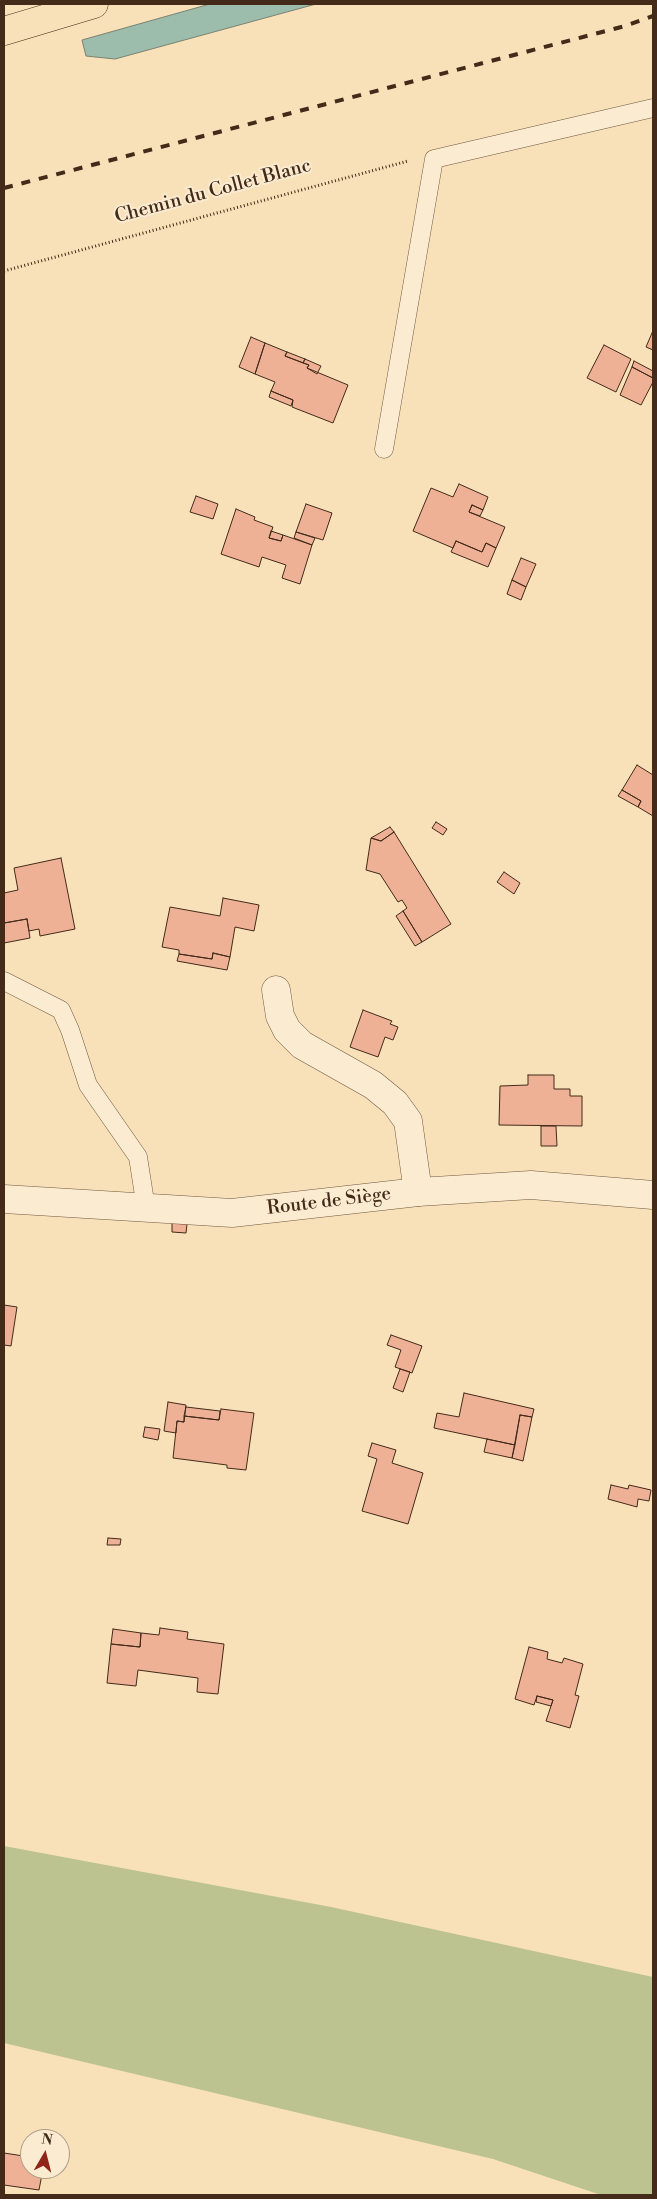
<!DOCTYPE html>
<meta charset="utf-8">
<style>
body{margin:0}
#map{position:relative;width:657px;height:2199px;overflow:hidden;background:#f8e0b8;font-family:"Libre Bodoni",serif}
canvas{display:block}
.frame{position:absolute;inset:0;border:5px solid #432a19;pointer-events:none}
.north{position:absolute;left:20px;top:2129px;width:50px;height:50px;box-sizing:border-box;background:#faebd1;border:1px solid #b19e87;border-radius:50%;rotate:8deg;font-size:14px;font-weight:700;line-height:20px;text-align:center;color:#432a19}
.north::after{content:'';display:block;margin:auto;width:18px;height:22px;background:#8f2418;clip-path:polygon(50% 0,100% 100%,50% 72%,0 100%)}
</style>
<div id="map">
<canvas width="657" height="2199"></canvas>
<div class="frame"></div>
<div class="north">N</div>
</div>
<script>
const ctx = document.querySelector('canvas').getContext('2d');
ctx.lineJoin = 'round';
function fill(path, color) { ctx.fillStyle = color; ctx.fill(path, 'evenodd'); }
const toPath = rows => new Path2D(rows.map(r => 'M' + r).join(''));
function strokePath(path, color, width, dash) { ctx.strokeStyle = color; ctx.lineWidth = width; ctx.lineCap = dash ? 'butt' : 'round'; ctx.setLineDash(dash || []); ctx.stroke(path); }
function write(font, color, halo, rows, align = 'center') {
  ctx.font = font + ' "Libre Bodoni",serif'; ctx.lineWidth = 4; ctx.setLineDash([]); ctx.textBaseline = 'middle'; ctx.strokeStyle = halo; ctx.fillStyle = color; for (const [text, x, y, turn = 0] of rows) {
    ctx.save(); ctx.translate(x, y); ctx.rotate((+turn || 0) * Math.PI / 180); ctx.textAlign = isNaN(turn) ? turn : align; if (halo) ctx.strokeText(text, 0, 0); ctx.fillText(text, 0, 0); ctx.restore();
  }
}
fill(toPath([
 [4,1846,331,1907,653,1977,653,2195,601,2195,493,2159,4,2043]
]), '#bcc290');
const water = toPath([
 [210,4,316,4,115,59,86,56,82,40,210,4]
]);
fill(water, '#9dbdac');
strokePath(water, '#798271', 1);
const building = toPath([
 [652,333,653,334,653,350,646,347,652,333],
 [251,337,265,343,255,374,239,367,251,337],
 [265,343,287,352,285,356,309,365,307,368,348,385,333,423,292,407,293,400,271,391,275,382,255,374,265,343],
 [604,345,631,359,616,392,587,378,604,345],
 [287,352,305,359,303,363,285,356,287,352],
 [305,359,321,366,317,374,307,368,309,365,303,363,305,359],
 [634,361,653,371,653,378,632,367,634,361],
 [632,367,653,378,653,382,641,405,620,395,632,367],
 [271,391,293,400,291,406,269,397,271,391],
 [459,484,488,497,483,510,472,505,469,512,505,527,496,548,486,543,482,552,456,541,453,548,413,531,431,488,453,497,459,484],
 [196,496,218,504,213,519,190,512,196,496],
 [306,504,332,513,323,540,296,532,306,504],
 [472,505,483,510,480,516,469,512,472,505],
 [236,509,255,517,254,520,273,527,269,538,281,541,283,535,312,545,300,584,282,578,286,565,262,557,259,567,221,554,236,509],
 [271,531,283,535,281,541,269,538,271,531],
 [296,532,315,538,312,545,294,538,296,532],
 [456,541,482,552,486,543,496,548,488,567,451,552,456,541],
 [521,558,536,564,526,587,512,580,521,558],
 [512,580,526,587,521,600,507,594,512,580],
 [637,765,653,775,653,816,638,807,641,801,622,790,637,765],
 [622,790,641,801,638,807,618,796,622,790],
 [436,822,447,829,443,835,432,828,436,822],
 [390,827,394,832,381,841,371,838,390,827],
 [394,832,451,924,422,942,403,911,407,908,402,900,398,902,380,874,366,870,371,838,381,841,394,832],
 [61,858,75,929,40,936,39,929,29,931,27,919,4,923,4,893,18,890,14,868,61,858],
 [504,872,520,883,514,894,497,882,504,872],
 [223,898,259,905,254,931,235,927,230,957,213,953,212,959,179,954,179,950,162,947,170,907,220,916,223,898],
 [403,911,422,942,415,946,396,916,403,911],
 [27,919,30,938,4,943,4,923,27,919],
 [213,953,230,957,227,970,177,961,179,954,212,959,213,953],
 [363,1010,392,1021,390,1024,398,1027,393,1040,385,1037,378,1057,350,1047,363,1010],
 [528,1075,554,1075,554,1089,570,1089,570,1096,582,1096,582,1126,499,1125,500,1086,528,1085,528,1075],
 [541,1126,556,1126,557,1146,541,1146,541,1126],
 [172,1223,187,1224,186,1233,172,1232,172,1223],
 [4,1305,17,1307,11,1346,4,1345,4,1305],
 [391,1335,422,1346,412,1373,395,1367,401,1350,387,1345,391,1335],
 [400,1369,410,1372,403,1392,393,1388,400,1369],
 [464,1393,534,1409,532,1417,520,1415,515,1445,434,1428,437,1413,459,1417,464,1393],
 [168,1402,186,1405,184,1422,177,1421,176,1433,164,1431,168,1402],
 [186,1407,220,1411,219,1420,184,1416,186,1407],
 [221,1409,254,1413,246,1470,227,1468,227,1465,173,1458,177,1421,184,1422,184,1416,219,1420,221,1409],
 [520,1415,532,1417,523,1461,512,1458,520,1415],
 [145,1427,160,1429,158,1440,143,1437,145,1427],
 [487,1439,515,1445,512,1458,484,1452,487,1439],
 [372,1443,396,1450,392,1463,423,1473,408,1524,362,1511,377,1459,368,1456,372,1443],
 [611,1485,628,1489,629,1485,651,1490,649,1501,638,1499,637,1507,608,1499,611,1485],
 [108,1538,121,1539,120,1545,107,1545,108,1538],
 [160,1628,188,1632,187,1639,224,1644,218,1694,197,1692,198,1678,138,1670,136,1686,107,1683,111,1644,140,1647,141,1633,159,1635,160,1628],
 [113,1629,141,1633,140,1647,111,1644,113,1629],
 [529,1647,548,1652,547,1659,562,1663,564,1658,583,1664,575,1695,579,1696,570,1728,546,1721,553,1700,537,1696,534,1705,515,1699,529,1647],
 [537,1696,553,1700,551,1706,536,1702,537,1696],
 [4,2153,30,2157,30,2169,43,2169,39,2190,4,2185,4,2153]
]);
fill(building, '#eeb196');
strokePath(building, '#432a19', 1);
const service = toPath([
 [384,449,434,159,653,108],
 [4,981,61,1010,70,1030,88,1085,138,1157,146,1208]
]);
const minor = toPath([
 [276,990,280,1016,287,1030,302,1045,373,1085,395,1103,408,1121,418,1192]
]);
const tertiary = toPath([
 [4,1199,232,1213,418,1192,531,1185,653,1195]
]);
const trunk = toPath([
 [4,31,94,4]
]);
strokePath(service, '#705841', 19);
strokePath(minor, '#705841', 29);
strokePath(tertiary, '#705841', 29);
strokePath(trunk, '#432a19', 29);
strokePath(toPath([
 [4,271,408,161]
]), '#432a19', 3, [1, 2.5]);
strokePath(service, '#faebd1', 18);
strokePath(minor, '#faebd1', 28);
strokePath(tertiary, '#faebd1', 28);
strokePath(trunk, '#f8e0b8', 28);
strokePath(toPath([
 [4,188,625,26,653,16]
]), '#432a19', 4, [9, 9]);
write('19px', '#432a19', '#faebd1', [
 ["Chemin du Collet Blanc",213,192,-15],
 ["Route de Siège",329,1202,-7]
]);
</script>
